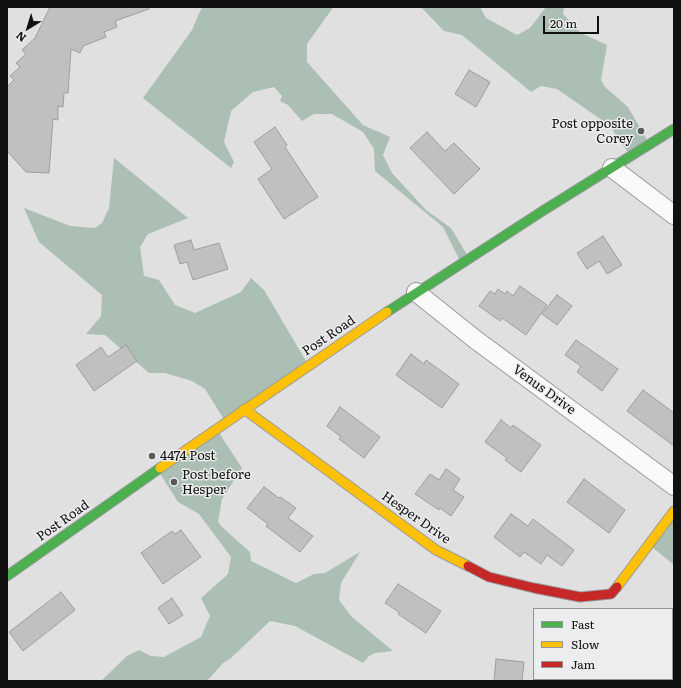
<!DOCTYPE html>
<style>
body{margin:0}
#map{position:relative;width:681px;height:688px;overflow:hidden;background:#e0e0e0;font-family:Literata,serif}
canvas{display:block}
.frame{position:absolute;inset:0;border:8px solid #101010;pointer-events:none}
.legend{position:absolute;left:533px;top:608px;width:140px;height:72px;box-sizing:border-box;background:#ecedee;border:1px solid #949595;margin:0;padding:5px 7px;list-style:none;font-size:12px;color:#101010}
.legend li{display:flex;align-items:center;gap:8px;height:20px}
.legend b{width:20px;border:1px solid #949595}
.north{position:absolute;left:8px;top:8px;width:40px;height:40px;-webkit-text-stroke:3px #ecedee;paint-order:stroke;rotate:218deg;font-size:11px;font-weight:700;line-height:16px;text-align:center;color:#101010}
.north::after{content:'';display:block;margin:auto;width:14px;height:18px;background:#101010;clip-path:polygon(50% 0,100% 100%,50% 72%,0 100%)}
.scale{position:absolute;left:543px;top:16px;width:56px;height:18px;box-sizing:border-box;border:2px solid #101010;border-top:0;padding-left:5px;font-size:12px;line-height:14px;white-space:nowrap;color:#101010;-webkit-text-stroke:3px #ecedee;paint-order:stroke}
</style>
<div id="map">
<canvas width="681" height="688"></canvas>
<div class="frame"></div>
<ul class="legend">
<li><b style="height:5px;background:#4caf50"></b>Fast</li>
<li><b style="height:5px;background:#ffc107"></b>Slow</li>
<li><b style="height:5px;background:#c62828"></b>Jam</li>
</ul>
<div class="north">N</div>
<div class="scale">20 m</div>
</div>
<script>
const ctx = document.querySelector('canvas').getContext('2d');
ctx.lineJoin = 'round';
function fill(path, color) { ctx.fillStyle = color; ctx.fill(path, 'evenodd'); }
const toPath = rows => new Path2D(rows.map(r => 'M' + r).join(''));
function strokePath(path, color, width, dash) { ctx.strokeStyle = color; ctx.lineWidth = width; ctx.lineCap = dash ? 'butt' : 'round'; ctx.setLineDash(dash || []); ctx.stroke(path); }
function write(font, color, halo, rows, align = 'center') {
  ctx.font = font + ' Literata,serif'; ctx.lineWidth = 3; ctx.setLineDash([]); ctx.textBaseline = 'middle'; ctx.strokeStyle = halo; ctx.fillStyle = color; for (const [text, x, y, turn = 0] of rows) {
    ctx.save(); ctx.translate(x, y); ctx.rotate((+turn || 0) * Math.PI / 180); ctx.textAlign = isNaN(turn) ? turn : align; if (halo) ctx.strokeText(text, 0, 0); ctx.fillText(text, 0, 0); ctx.restore();
  }
}
fill(toPath([
 [202,7,335,7,332,9,307,44,307,62,363,125,390,137,383,155,392,173,426,210,451,228,469,258,459,259,443,227,375,171,374,149,363,132,332,114,314,114,302,121,288,105,280,101,282,96,274,87,253,92,231,111,224,142,234,162,231,168,143,98,192,30],
 [421,7,480,7,486,18,517,35,530,28,546,7,564,7,563,14,581,33,607,45,601,80,605,87,628,107,650,145,631,157,609,125,557,89,541,86,531,92,462,35,444,31],
 [114,158,188,218,148,234,140,247,144,276,159,280,175,305,195,313,241,292,251,278,264,290,306,361,225,421,205,389,192,381,165,373,149,373,105,335,86,334,101,316,102,295,39,242,24,208,70,226,95,228,102,223,109,208],
 [219,433,242,468,222,499,218,522,223,528,250,552,251,561,296,583,314,574,325,573,360,552,341,583,339,600,352,617,393,651,375,653,369,656,363,663,295,626,270,621,230,659,223,663,207,681,101,681,127,656,139,650,151,656,164,657,201,637,210,616,201,598,228,574,231,557,199,514,178,502,159,472],
 [674,517,674,565,652,547]
]), '#acbfb4');
const building = toPath([
 [50,7,149,7,149,9,115,21,117,27,104,32,106,37,83,46,80,53,71,49,68,93,64,93,63,107,58,106,58,120,53,119,49,173,26,172,7,151,7,87,14,80,10,76,20,67,16,63,26,54,22,50,35,38,50,7],
 [469,70,490,82,476,107,455,94,469,70],
 [275,127,287,145,285,147,318,197,284,219,258,179,272,169,254,142,275,127],
 [427,132,445,151,454,143,480,169,454,194,410,148,427,132],
 [603,236,622,265,607,274,599,261,587,269,577,253,603,236],
 [191,240,194,250,219,243,228,269,193,280,187,262,180,264,174,245,191,240],
 [520,286,547,305,526,335,502,318,500,321,479,306,490,291,495,294,498,289,505,294,507,291,513,296,520,286],
 [557,295,572,306,557,325,542,314,557,295],
 [576,340,618,369,602,391,577,372,581,366,565,355,576,340],
 [126,345,137,361,94,391,76,365,101,347,108,357,126,345],
 [411,354,424,364,426,360,459,384,442,408,396,375,411,354],
 [643,390,674,413,674,446,627,411,643,390],
 [340,407,380,437,364,458,339,439,341,437,327,426,340,407],
 [501,420,511,428,513,425,541,445,521,472,505,460,507,458,485,442,501,420],
 [446,469,460,479,453,490,464,497,451,516,440,508,439,510,415,494,430,474,439,480,446,469],
 [584,479,625,510,609,533,567,502,584,479],
 [264,487,279,498,280,497,296,508,288,518,313,536,300,552,266,526,268,524,247,508,264,487],
 [511,514,528,526,533,519,574,550,562,566,547,555,541,564,524,552,520,557,494,537,511,514],
 [181,530,201,557,163,584,141,553,172,531,175,534,181,530],
 [398,584,441,611,426,633,398,614,399,612,385,603,398,584],
 [61,592,75,610,23,651,9,632,61,592],
 [172,598,183,615,169,624,158,608,172,598],
 [496,659,524,662,522,681,494,681,496,659]
]);
fill(building, '#c0c0c0');
strokePath(building, '#9d9d9d', 1);
const street = toPath([
 [612,168,674,215],
 [416,292,476,340,674,486]
]);
const fast = toPath([
 [387,312,541,212,674,129],
 [7,576,160,468]
]);
const slow = toPath([
 [244,409,436,550,468,566],
 [160,468,387,312],
 [617,587,674,511]
]);
const jam = toPath([
 [468,566,489,577,534,588,580,597,611,594,617,587]
]);
strokePath(street, '#9a9a9a', 20);
strokePath(fast, '#9a9a9a', 11);
strokePath(slow, '#9a9a9a', 11);
strokePath(jam, '#9a9a9a', 11);
strokePath(street, '#fafafa', 18);
strokePath(fast, '#4caf50', 9);
strokePath(slow, '#ffc107', 9);
strokePath(jam, '#c62828', 9);
for (const [x, y, r, color] of [
 [641,131,4,"#595959"],
 [152,456,4,"#595959"],
 [174,482,4,"#595959"]
]) { const dot = new Path2D(); dot.arc(x, y, r, 0, 2 * Math.PI); ctx.fillStyle = color; ctx.fill(dot); strokePath(dot, '#ecedee', 1.5); }
write('13px', '#101010', '#ecedee', [
 ["Post opposite",633,124,"right"],
 ["Corey",633,139,"right"],
 ["4474 Post",160,456],
 ["Post before",182,475],
 ["Hesper",182,490]
], 'left');
write('13px', '#101010', '#ecedee', [
 ["Post Road",329,336,-34],
 ["Venus Drive",544,390,36],
 ["Hesper Drive",416,518,35],
 ["Post Road",63,521,-35]
]);
</script>
